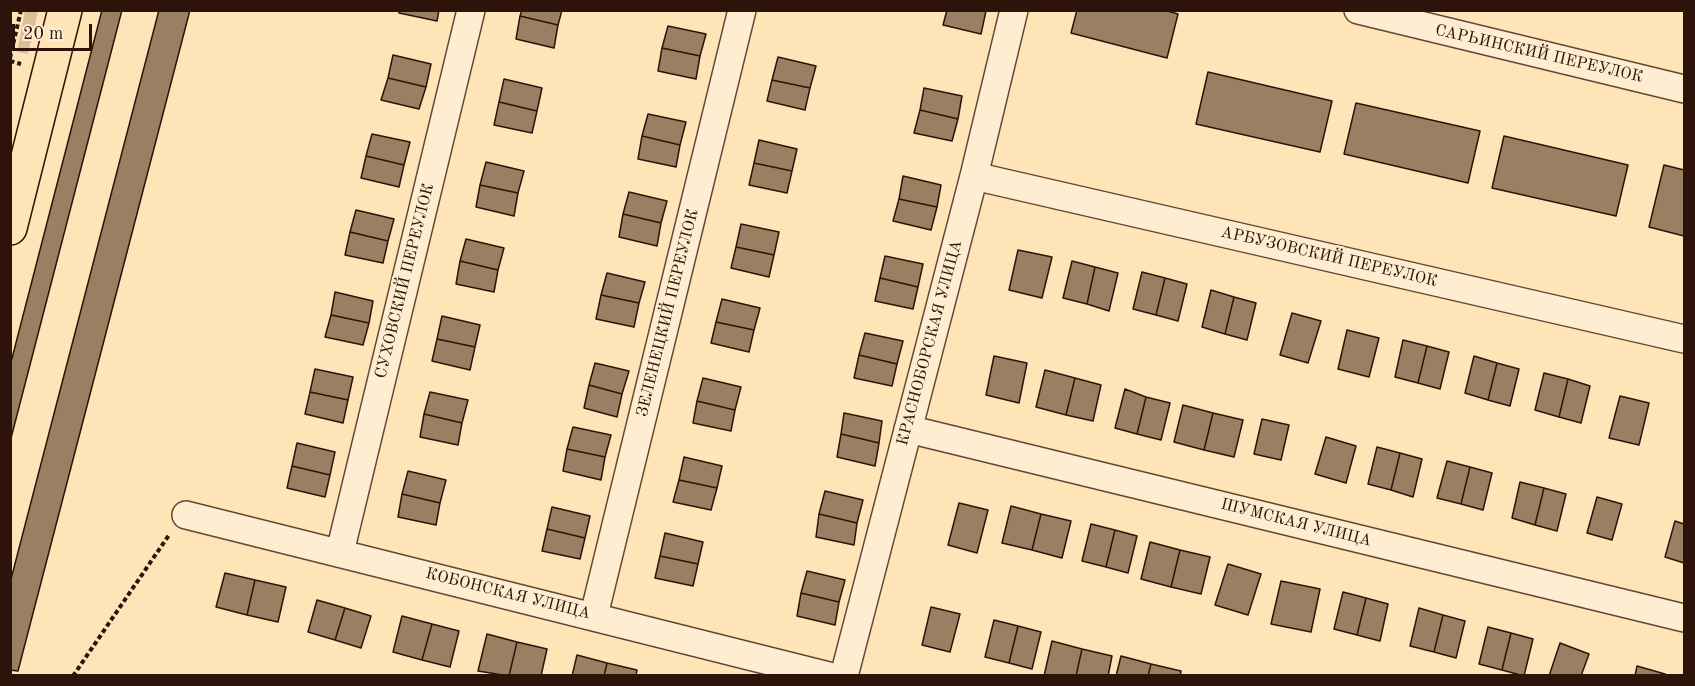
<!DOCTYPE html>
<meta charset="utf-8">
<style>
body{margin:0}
#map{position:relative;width:1695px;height:686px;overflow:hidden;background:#fee4b6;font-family:"Old Standard TT",serif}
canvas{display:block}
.frame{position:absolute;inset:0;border:12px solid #2d1309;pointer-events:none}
.scale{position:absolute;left:12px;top:24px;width:80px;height:27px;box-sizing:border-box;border:3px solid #2d1309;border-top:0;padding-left:8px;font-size:18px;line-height:21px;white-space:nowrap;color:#2d1309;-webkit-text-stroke:4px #feedd0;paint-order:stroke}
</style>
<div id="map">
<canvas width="1695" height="686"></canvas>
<div class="frame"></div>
<div class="scale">20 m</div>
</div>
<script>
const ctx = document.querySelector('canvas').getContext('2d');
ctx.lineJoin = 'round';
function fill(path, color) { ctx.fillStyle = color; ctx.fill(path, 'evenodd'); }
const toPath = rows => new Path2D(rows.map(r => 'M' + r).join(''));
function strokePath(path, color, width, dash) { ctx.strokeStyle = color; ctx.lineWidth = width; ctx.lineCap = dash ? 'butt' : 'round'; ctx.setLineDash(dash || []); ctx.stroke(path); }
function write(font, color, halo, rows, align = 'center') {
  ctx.font = font + ' "Old Standard TT",serif'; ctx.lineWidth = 5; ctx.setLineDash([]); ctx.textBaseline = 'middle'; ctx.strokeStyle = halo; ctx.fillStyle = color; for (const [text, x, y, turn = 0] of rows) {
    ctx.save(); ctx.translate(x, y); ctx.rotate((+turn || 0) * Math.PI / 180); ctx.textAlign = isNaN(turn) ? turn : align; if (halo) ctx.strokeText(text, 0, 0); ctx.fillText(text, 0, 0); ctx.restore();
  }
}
fill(toPath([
 [25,11,38,11,28,54,17,52]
]), '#dac099');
const building = toPath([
 [102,10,122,10,10,442,10,366,102,10],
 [159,10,190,10,18,671,10,670,10,583,159,10],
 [399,10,439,10,437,21,399,13,399,10],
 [522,10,562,10,558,25,520,16,522,10],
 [947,10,986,11,981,34,943,25,947,10],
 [1077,10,1164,10,1178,14,1167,58,1071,33,1077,10],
 [520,16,558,25,554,48,516,39,520,16],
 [668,26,706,34,700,56,662,48,668,26],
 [662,48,700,56,696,79,658,71,662,48],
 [393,55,431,64,426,87,388,78,393,55],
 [778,57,816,66,810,88,772,80,778,57],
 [1208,72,1332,101,1320,152,1196,124,1208,72],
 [388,78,426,87,419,109,381,100,388,78],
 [504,79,542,88,537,111,499,102,504,79],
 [772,80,810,88,805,110,767,101,772,80],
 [924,88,962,96,958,119,920,110,924,88],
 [499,102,537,111,532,133,494,125,499,102],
 [1356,103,1480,131,1468,183,1344,154,1356,103],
 [920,110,958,119,952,141,914,133,920,110],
 [648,114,686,122,680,145,642,136,648,114],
 [372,134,410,142,404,165,366,156,372,134],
 [642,136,680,145,676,167,638,159,642,136],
 [1504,136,1628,165,1616,216,1492,188,1504,136],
 [759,140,797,149,792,171,754,163,759,140],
 [366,156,404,165,399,187,361,178,366,156],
 [486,162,524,171,518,193,480,185,486,162],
 [754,163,792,171,787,193,749,185,754,163],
 [1664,165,1684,170,1684,236,1649,227,1664,165],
 [903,176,941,185,937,207,899,199,903,176],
 [480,185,518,193,514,216,476,207,480,185],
 [629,192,667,201,661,223,623,214,629,192],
 [899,199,937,207,931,230,893,221,899,199],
 [356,210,394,219,388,241,350,232,356,210],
 [623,214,661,223,657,246,619,237,623,214],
 [741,224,779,232,774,255,736,247,741,224],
 [350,232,388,241,383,263,345,255,350,232],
 [466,239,504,248,498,270,460,261,466,239],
 [736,247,774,255,769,277,731,268,736,247],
 [1018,250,1052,257,1042,298,1009,290,1018,250],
 [885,256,923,264,918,287,880,278,885,256],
 [460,261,498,270,494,292,456,284,460,261],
 [1072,261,1095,267,1087,304,1063,298,1072,261],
 [1095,267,1118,273,1109,311,1087,304,1095,267],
 [1142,272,1165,278,1156,315,1133,309,1142,272],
 [607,273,645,282,639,303,601,295,607,273],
 [880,278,918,287,913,309,875,301,880,278],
 [1165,278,1187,284,1178,321,1156,315,1165,278],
 [1211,290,1234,297,1225,334,1202,327,1211,290],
 [335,292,373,301,369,323,331,315,335,292],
 [601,295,639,303,634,327,596,319,601,295],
 [1234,297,1256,303,1247,340,1225,334,1234,297],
 [722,299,760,308,754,330,716,322,722,299],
 [1292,313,1321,321,1308,363,1280,355,1292,313],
 [331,315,369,323,363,345,325,337,331,315],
 [442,316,480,325,475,347,437,339,442,316],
 [716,322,754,330,749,352,711,343,716,322],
 [1347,330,1379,338,1369,377,1338,369,1347,330],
 [865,333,903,341,897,364,859,355,865,333],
 [437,339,475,347,470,370,432,361,437,339],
 [1403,340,1427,346,1418,383,1395,377,1403,340],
 [1427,346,1449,352,1440,389,1418,383,1427,346],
 [859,355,897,364,892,386,854,378,859,355],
 [994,356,1027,363,1019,403,986,395,994,356],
 [1474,356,1497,363,1488,400,1465,393,1474,356],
 [595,363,629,371,622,394,589,385,595,363],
 [1497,363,1519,369,1510,406,1488,400,1497,363],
 [315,369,353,377,348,400,310,392,315,369],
 [1045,370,1075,378,1066,415,1036,407,1045,370],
 [1544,373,1568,379,1559,417,1535,410,1544,373],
 [703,378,741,387,735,410,697,401,703,378],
 [1075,378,1101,385,1093,421,1066,415,1075,378],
 [1568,379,1590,386,1581,423,1559,417,1568,379],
 [589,385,622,394,617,417,584,408,589,385],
 [1125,389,1146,397,1137,434,1115,428,1125,389],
 [310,392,348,400,343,423,305,414,310,392],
 [430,392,468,400,462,423,424,414,430,392],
 [1620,396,1649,403,1639,445,1609,438,1620,396],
 [1146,397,1170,403,1161,440,1137,434,1146,397],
 [697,401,735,410,731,431,693,423,697,401],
 [1183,405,1213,413,1204,450,1174,442,1183,405],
 [844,413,882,421,879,443,841,434,844,413],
 [1213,413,1243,420,1234,457,1204,450,1213,413],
 [424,414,462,423,458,445,420,437,424,414],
 [1262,419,1289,425,1281,460,1254,454,1262,419],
 [573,427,611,435,605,457,567,449,573,427],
 [841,434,879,443,875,466,837,457,841,434],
 [1326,437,1356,446,1346,483,1315,474,1326,437],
 [297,443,335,452,330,475,292,466,297,443],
 [1377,447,1400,453,1391,490,1368,484,1377,447],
 [567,449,605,457,601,480,563,471,567,449],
 [1400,453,1422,459,1413,497,1391,490,1400,453],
 [684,457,722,466,717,488,679,480,684,457],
 [1447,461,1470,467,1461,504,1437,498,1447,461],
 [292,466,330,475,325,497,287,488,292,466],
 [1470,467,1492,473,1483,510,1461,504,1470,467],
 [408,471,446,480,440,503,402,494,408,471],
 [679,480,717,488,711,510,673,502,679,480],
 [1520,482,1544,488,1535,525,1512,518,1520,482],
 [1544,488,1566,494,1557,531,1535,525,1544,488],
 [825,491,863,500,857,523,819,514,825,491],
 [402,494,440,503,436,525,398,517,402,494],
 [1597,497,1622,504,1612,540,1587,533,1597,497],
 [959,503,988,510,977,553,948,545,959,503],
 [1011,506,1041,514,1032,550,1002,543,1011,506],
 [552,507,590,516,585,538,547,529,552,507],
 [819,514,857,523,854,545,816,537,819,514],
 [1041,514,1071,521,1062,558,1032,550,1041,514],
 [1675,521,1684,524,1684,563,1665,557,1675,521],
 [1091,524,1115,530,1106,567,1082,561,1091,524],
 [547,529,585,538,580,559,542,551,547,529],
 [1115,530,1137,536,1128,573,1106,567,1115,530],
 [665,533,703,542,698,564,660,556,665,533],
 [1150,542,1180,550,1171,587,1141,579,1150,542],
 [1180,550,1210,557,1201,594,1171,587,1180,550],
 [660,556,698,564,693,586,655,578,660,556],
 [1228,564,1261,574,1248,615,1215,605,1228,564],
 [807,571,845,580,839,602,801,593,807,571],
 [225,573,255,580,247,615,216,607,225,573],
 [255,580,286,587,278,622,247,615,255,580],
 [1281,581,1320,589,1311,632,1271,624,1281,581],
 [1343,592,1366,598,1357,635,1334,629,1343,592],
 [801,593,839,602,835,625,797,616,801,593],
 [1366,598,1388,604,1380,641,1357,635,1366,598],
 [317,600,345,608,335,640,308,632,317,600],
 [931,607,960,614,950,652,922,645,931,607],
 [345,608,371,616,361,648,335,640,345,608],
 [1419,608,1443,615,1434,652,1410,646,1419,608],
 [1443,615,1465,621,1456,658,1434,652,1443,615],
 [402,616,432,624,422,660,393,652,402,616],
 [994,620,1018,626,1009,663,985,657,994,620],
 [432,624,459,631,450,667,422,660,432,624],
 [1018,626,1041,632,1032,669,1009,663,1018,626],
 [1488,627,1511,633,1502,670,1479,664,1488,627],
 [1511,633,1533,639,1524,676,1502,670,1511,633],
 [487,634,517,642,509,676,478,671,487,634],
 [1052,641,1082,649,1076,676,1044,676,1052,641],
 [517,642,547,649,541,676,509,676,517,642],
 [1560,643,1589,654,1581,676,1549,676,1560,643],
 [1082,649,1112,656,1108,676,1076,676,1082,649],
 [577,655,607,663,604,676,572,676,577,655],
 [1121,656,1151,664,1148,676,1116,676,1121,656],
 [607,663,637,670,636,676,604,676,607,663],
 [1151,664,1181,671,1180,676,1148,676,1151,664],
 [1637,666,1665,674,1664,676,1635,676,1637,666]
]);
fill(building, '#9a8063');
strokePath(building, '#2d1309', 1.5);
const minor = toPath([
 [1358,10,1684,89],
 [974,176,1684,339],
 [908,429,1684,618],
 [186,515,829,676],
 [340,552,471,10],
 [594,615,742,10],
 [844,676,974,176,1014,10]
]);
const major = toPath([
 [10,228,65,10]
]);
strokePath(minor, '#614734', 30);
strokePath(major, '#2d1309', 36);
strokePath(toPath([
 [10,58,21,10],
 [10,61,21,64],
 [73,676,169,535]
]), '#2d1309', 4, [4.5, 3]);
strokePath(minor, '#feedd0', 27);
strokePath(major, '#fee4b6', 33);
write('16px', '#2d1309', '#feedd0', [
 ["САРЬИНСКИЙ ПЕРЕУЛОК",1539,54,13],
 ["АРБУЗОВСКИЙ ПЕРЕУЛОК",1329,257,13],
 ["СУХОВСКИЙ ПЕРЕУЛОК",405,281,-76],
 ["ЗЕЛЕНЕЦКИЙ ПЕРЕУЛОК",668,313,-76],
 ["КРАСНОБОРСКАЯ УЛИЦА",930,343,-75],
 ["ШУМСКАЯ УЛИЦА",1296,523,14],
 ["КОБОНСКАЯ УЛИЦА",508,594,14]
]);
</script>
